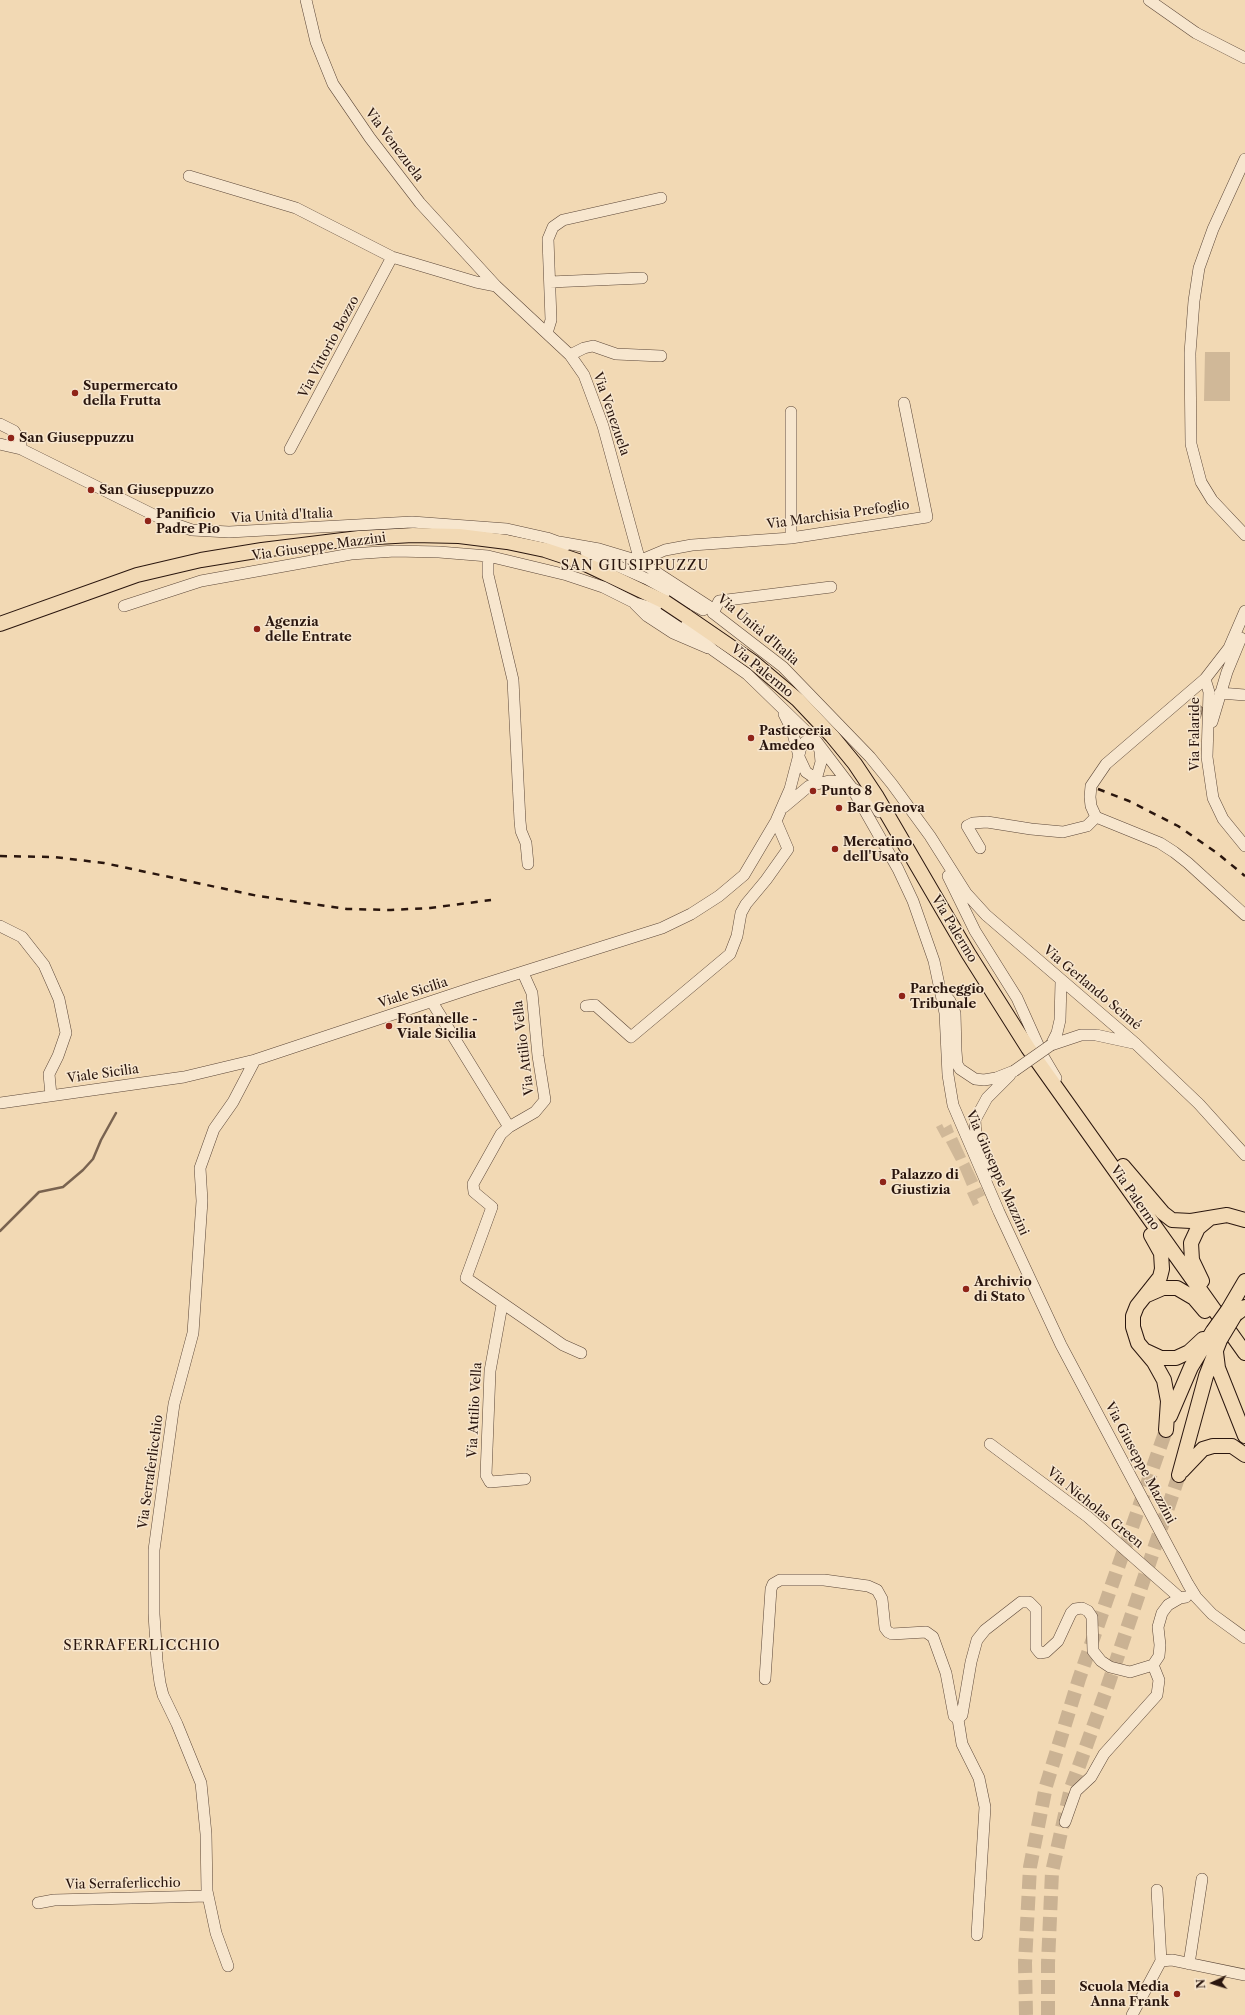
<!DOCTYPE html>
<meta charset="utf-8">
<style>
body{margin:0}
#map{position:relative;width:1245px;height:2015px;overflow:hidden;background:#f2d9b4;font-family:"Libre Caslon Text",serif}
canvas{display:block}
.north{position:absolute;left:1193px;top:1963px;width:40px;height:40px;-webkit-text-stroke:3px #f7e6ce;paint-order:stroke;rotate:266deg;font-size:11px;font-weight:700;line-height:16px;text-align:center;color:#2a160e}
.north::after{content:'';display:block;margin:auto;width:14px;height:18px;background:#2a160e;clip-path:polygon(50% 0,100% 100%,50% 72%,0 100%)}
</style>
<div id="map">
<canvas width="1245" height="2015"></canvas>
<div class="north">N</div>
</div>
<script>
const ctx = document.querySelector('canvas').getContext('2d');
ctx.lineJoin = 'round';
function fill(path, color) { ctx.fillStyle = color; ctx.fill(path, 'evenodd'); }
const toPath = rows => new Path2D(rows.map(r => 'M' + r).join(''));
function strokePath(path, color, width, dash) { ctx.strokeStyle = color; ctx.lineWidth = width; ctx.lineCap = dash ? 'butt' : 'round'; ctx.setLineDash(dash || []); ctx.stroke(path); }
function write(font, color, halo, rows, align = 'center') {
  ctx.font = font + ' "Libre Caslon Text",serif'; ctx.lineWidth = 3; ctx.setLineDash([]); ctx.textBaseline = 'middle'; ctx.strokeStyle = halo; ctx.fillStyle = color; for (const [text, x, y, turn = 0] of rows) {
    ctx.save(); ctx.translate(x, y); ctx.rotate((+turn || 0) * Math.PI / 180); ctx.textAlign = isNaN(turn) ? turn : align; if (halo) ctx.strokeText(text, 0, 0); ctx.fillText(text, 0, 0); ctx.restore();
  }
}
fill(toPath([
 [1205,352,1230,352,1230,401,1204,401],
 [942,1124,944,1128,951,1124,954,1132,942,1138,936,1127],
 [957,1137,966,1157,956,1161,946,1142],
 [969,1162,978,1181,967,1186,959,1167],
 [981,1187,985,1195,977,1199,979,1203,973,1206,967,1193]
]), '#d0b898');
const water = toPath([
 [1199,705,1203,708,1200,719,1197,716,1199,712,1196,708,1199,705]
]);
fill(water, '#ae977c');
strokePath(water, '#796350', 1);
strokePath(toPath([
 [0,1231,39,1192,63,1187,83,1170,93,1159,101,1140,116,1113]
]), '#796350', 2.5);
strokePath(toPath([
 [1026,2015,1025,1963,1030,1867,1046,1786,1079,1679,1166,1430],
 [1048,2015,1048,1963,1052,1872,1071,1788,1106,1691,1179,1475]
]), '#cab293', 14, [14, 7]);
const minor = toPath([
 [306,0,316,42,333,84,370,138,420,203,496,286,570,355,584,375,603,426,641,565],
 [1149,0,1196,33,1245,58],
 [1245,159,1213,229,1199,268,1194,301,1190,353,1191,444,1201,482,1212,500,1245,535],
 [189,176,296,208,392,257,476,282,496,286],
 [550,282,642,278],
 [547,333,551,320,548,239,553,227,563,220,661,198],
 [570,355,584,348,593,346,616,354,661,356],
 [0,424,14,431,21,443,21,449],
 [0,444,21,449,166,521,192,530,229,532,412,522,507,529,547,538,566,545],
 [290,449,392,257],
 [791,538,791,412],
 [559,542,599,549,639,561,710,607,713,613,783,667,870,757,892,784,930,836,966,893,986,915,1136,1044,1199,1104,1245,1155],
 [586,552,647,579,703,610],
 [488,556,488,575,513,680,520,821,521,831,526,843,528,864],
 [634,563,665,550,692,545,791,538,927,517,904,403],
 [635,604,647,616,673,633,708,648],
 [124,606,201,581,351,554,395,551,439,552,488,556,567,575,603,587,635,603,652,608,697,635,713,650,747,674,817,742,852,788,898,869,913,901,934,961,945,1013,948,1075,953,1105,999,1212,1061,1345,1188,1584,1196,1597,1212,1614,1245,1638],
 [1245,611,1229,648,1205,679,1106,764,1091,786,1090,797,1091,806,1096,817,1160,843,1174,852,1188,863,1245,915],
 [713,613,719,601,831,587],
 [1205,679,1209,692,1207,757,1213,798,1223,819,1245,846],
 [1220,693,1245,695],
 [784,714,792,730,799,756],
 [1212,722,1227,672,1241,638],
 [784,807,809,786,829,781,841,782,865,795,873,802,879,812],
 [980,848,967,826,973,823,987,822,1031,829,1063,832,1087,826,1096,817],
 [948,876,975,931,1017,998,1043,1056,1056,1078],
 [0,926,22,937,29,946,44,965,59,999,66,1033,58,1056,49,1074,51,1095],
 [523,973,532,993,538,1056,545,1100,535,1112,509,1127,501,1134,473,1184,474,1192,492,1207,466,1278,563,1345,581,1353],
 [942,991,950,1001,955,1013,956,1051,957,1064,960,1069,975,1079,984,1080,996,1078,1014,1071],
 [432,1002,509,1127],
 [586,1006,595,1005,631,1037,730,954,737,936,741,913,746,904,766,880,788,849,776,821],
 [1051,1045,1081,1035,1096,1035,1133,1043],
 [1051,1045,1057,1033,1060,1020,1061,982],
 [0,1103,184,1077,255,1060,475,987,662,928,691,914,719,896,744,875,776,821,790,789,801,747,805,742,809,740,817,742,820,751,821,762,817,776,812,776,806,772,799,757],
 [985,1180,989,1167,976,1137,975,1120,987,1098,1010,1075],
 [502,1305,490,1371,486,1475,490,1482,525,1479],
 [990,1444,1088,1517,1180,1598],
 [1153,1665,1159,1656,1160,1645,1158,1627,1162,1613,1168,1605,1180,1598,1186,1597],
 [765,1679,771,1589,773,1584,780,1580,824,1580,868,1586,877,1590,882,1599,885,1628,888,1632,892,1634,926,1632,933,1637,946,1673,954,1716,958,1719,962,1715,971,1662,977,1640,985,1630,1021,1602,1029,1602,1036,1609,1036,1648,1040,1653,1046,1652,1058,1641,1071,1613,1075,1609,1082,1608,1088,1611,1092,1617,1093,1651,1101,1661,1110,1667,1130,1672,1153,1665],
 [958,1719,962,1744,979,1778,985,1807,977,1935],
 [1065,1822,1076,1791,1091,1777,1104,1754,1157,1695,1159,1680,1153,1665],
 [1157,1890,1161,1961],
 [38,1903,54,1900,208,1896],
 [1189,1964,1202,1879],
 [228,1966,216,1933,207,1891,206,1834,201,1783,177,1724,163,1695,160,1683,157,1661,154,1614,154,1550,174,1404,193,1333,202,1201,200,1168,214,1129,233,1102,255,1060],
 [1132,2015,1161,1961,1172,1960,1245,1975]
]);
const major = toPath([
 [686,616,753,662,798,700,832,736,855,764,877,797,968,953,1028,1048,1245,1353],
 [0,624,137,575,201,560,262,550,359,538,413,535,459,536,507,542,545,550,581,562,665,602],
 [1123,1166,1163,1213,1172,1220,1191,1221,1227,1215,1245,1220],
 [1151,1235,1161,1253,1162,1269,1160,1277,1137,1306,1133,1316,1133,1327,1138,1343,1154,1362,1164,1380,1168,1401,1166,1430],
 [1202,1281,1192,1260,1191,1243,1198,1228,1210,1218],
 [1147,1295,1163,1288,1177,1288,1194,1298,1205,1311],
 [1228,1310,1245,1281],
 [1235,1315,1245,1307],
 [1146,1351,1161,1358,1176,1358,1189,1352,1203,1339],
 [1216,1352,1218,1368,1245,1436],
 [1170,1416,1191,1367,1213,1331],
 [1182,1471,1203,1449,1213,1446,1232,1446,1245,1455],
 [1179,1475,1206,1376,1220,1340]
]);
strokePath(minor, '#5c4738', 12);
strokePath(major, '#2a160e', 16);
strokePath(minor, '#f7e6ce', 11);
strokePath(major, '#f2d9b4', 14);
strokePath(toPath([
 [1098,789,1129,801,1178,826,1217,853,1245,876],
 [0,856,54,857,104,863,258,896,347,909,391,910,430,908,491,900]
]), '#2a160e', 2.5, [7, 7]);
const minorBridge = toPath([
 [1014,1071,1051,1045]
]);
const majorBridge = toPath([
 [665,602,686,616],
 [1213,1331,1228,1310],
 [1220,1340,1235,1315]
]);
strokePath(minorBridge, '#5c4738', 12, []);
strokePath(majorBridge, '#2a160e', 16, []);
strokePath(minorBridge, '#f7e6ce', 11);
strokePath(majorBridge, '#f2d9b4', 14);
for (const [x, y, r, color] of [
 [75,393,4,"#8f2418"],
 [11,438,4,"#8f2418"],
 [91,490,4,"#8f2418"],
 [148,521,4,"#8f2418"],
 [257,629,4,"#8f2418"],
 [751,738,4,"#8f2418"],
 [813,791,4,"#8f2418"],
 [839,808,4,"#8f2418"],
 [835,849,4,"#8f2418"],
 [902,996,4,"#8f2418"],
 [389,1026,4,"#8f2418"],
 [883,1182,4,"#8f2418"],
 [966,1289,4,"#8f2418"],
 [1177,1994,4,"#8f2418"]
]) { const dot = new Path2D(); dot.arc(x, y, r, 0, 2 * Math.PI); ctx.fillStyle = color; ctx.fill(dot); strokePath(dot, '#f7e6ce', 1.5); }
write('13px', '#2a160e', '#f7e6ce', [
 ["Via Venezuela",394,145,53],
 ["Via Vittorio Bozzo",329,347,-62],
 ["Via Venezuela",611,414,71],
 ["Via Marchisia Prefoglio",838,515,-8],
 ["Via Unità d'Italia",282,516,-3],
 ["Via Giuseppe Mazzini",319,547,-8],
 ["Via Unità d'Italia",758,630,40],
 ["Via Palermo",762,671,39],
 ["Via Falaride",1195,734,-90],
 ["Via Palermo",954,929,59],
 ["Via Gerlando Scimé",1092,988,40],
 ["Viale Sicilia",413,993,-18],
 ["Via Attilio Vella",524,1048,-97],
 ["Viale Sicilia",103,1074,-8],
 ["Via Giuseppe Mazzini",997,1173,66],
 ["Via Palermo",1135,1198,55],
 ["Via Attilio Vella",475,1410,-87],
 ["Via Giuseppe Mazzini",1140,1463,62],
 ["Via Serraferlicchio",151,1472,-82],
 ["Via Nicholas Green",1095,1508,39],
 ["Via Serraferlicchio",123,1884,-1]
]);
write('bold 13px', '#2a160e', '#f7e6ce', [
 ["Supermercato",83,386],
 ["della Frutta",83,401],
 ["San Giuseppuzzu",19,438],
 ["San Giuseppuzzo",99,490],
 ["Panificio",156,514],
 ["Padre Pio",156,529],
 ["Agenzia",265,622],
 ["delle Entrate",265,637],
 ["Pasticceria",759,731],
 ["Amedeo",759,746],
 ["Punto 8",821,791],
 ["Bar Genova",847,808],
 ["Mercatino",843,842],
 ["dell'Usato",843,857],
 ["Parcheggio",910,989],
 ["Tribunale",910,1004],
 ["Fontanelle -",397,1019],
 ["Viale Sicilia",397,1034],
 ["Palazzo di",891,1175],
 ["Giustizia",891,1190],
 ["Archivio",974,1282],
 ["di Stato",974,1297],
 ["Scuola Media",1169,1987,"right"],
 ["Anna Frank",1169,2002,"right"]
], 'left');
ctx.letterSpacing = '1px';
write('14px', '#2a160e', '#f7e6ce', [
 ["SAN GIUSIPPUZZU",635,566],
 ["SERRAFERLICCHIO",142,1646]
]);
ctx.letterSpacing = '0px';
</script>
